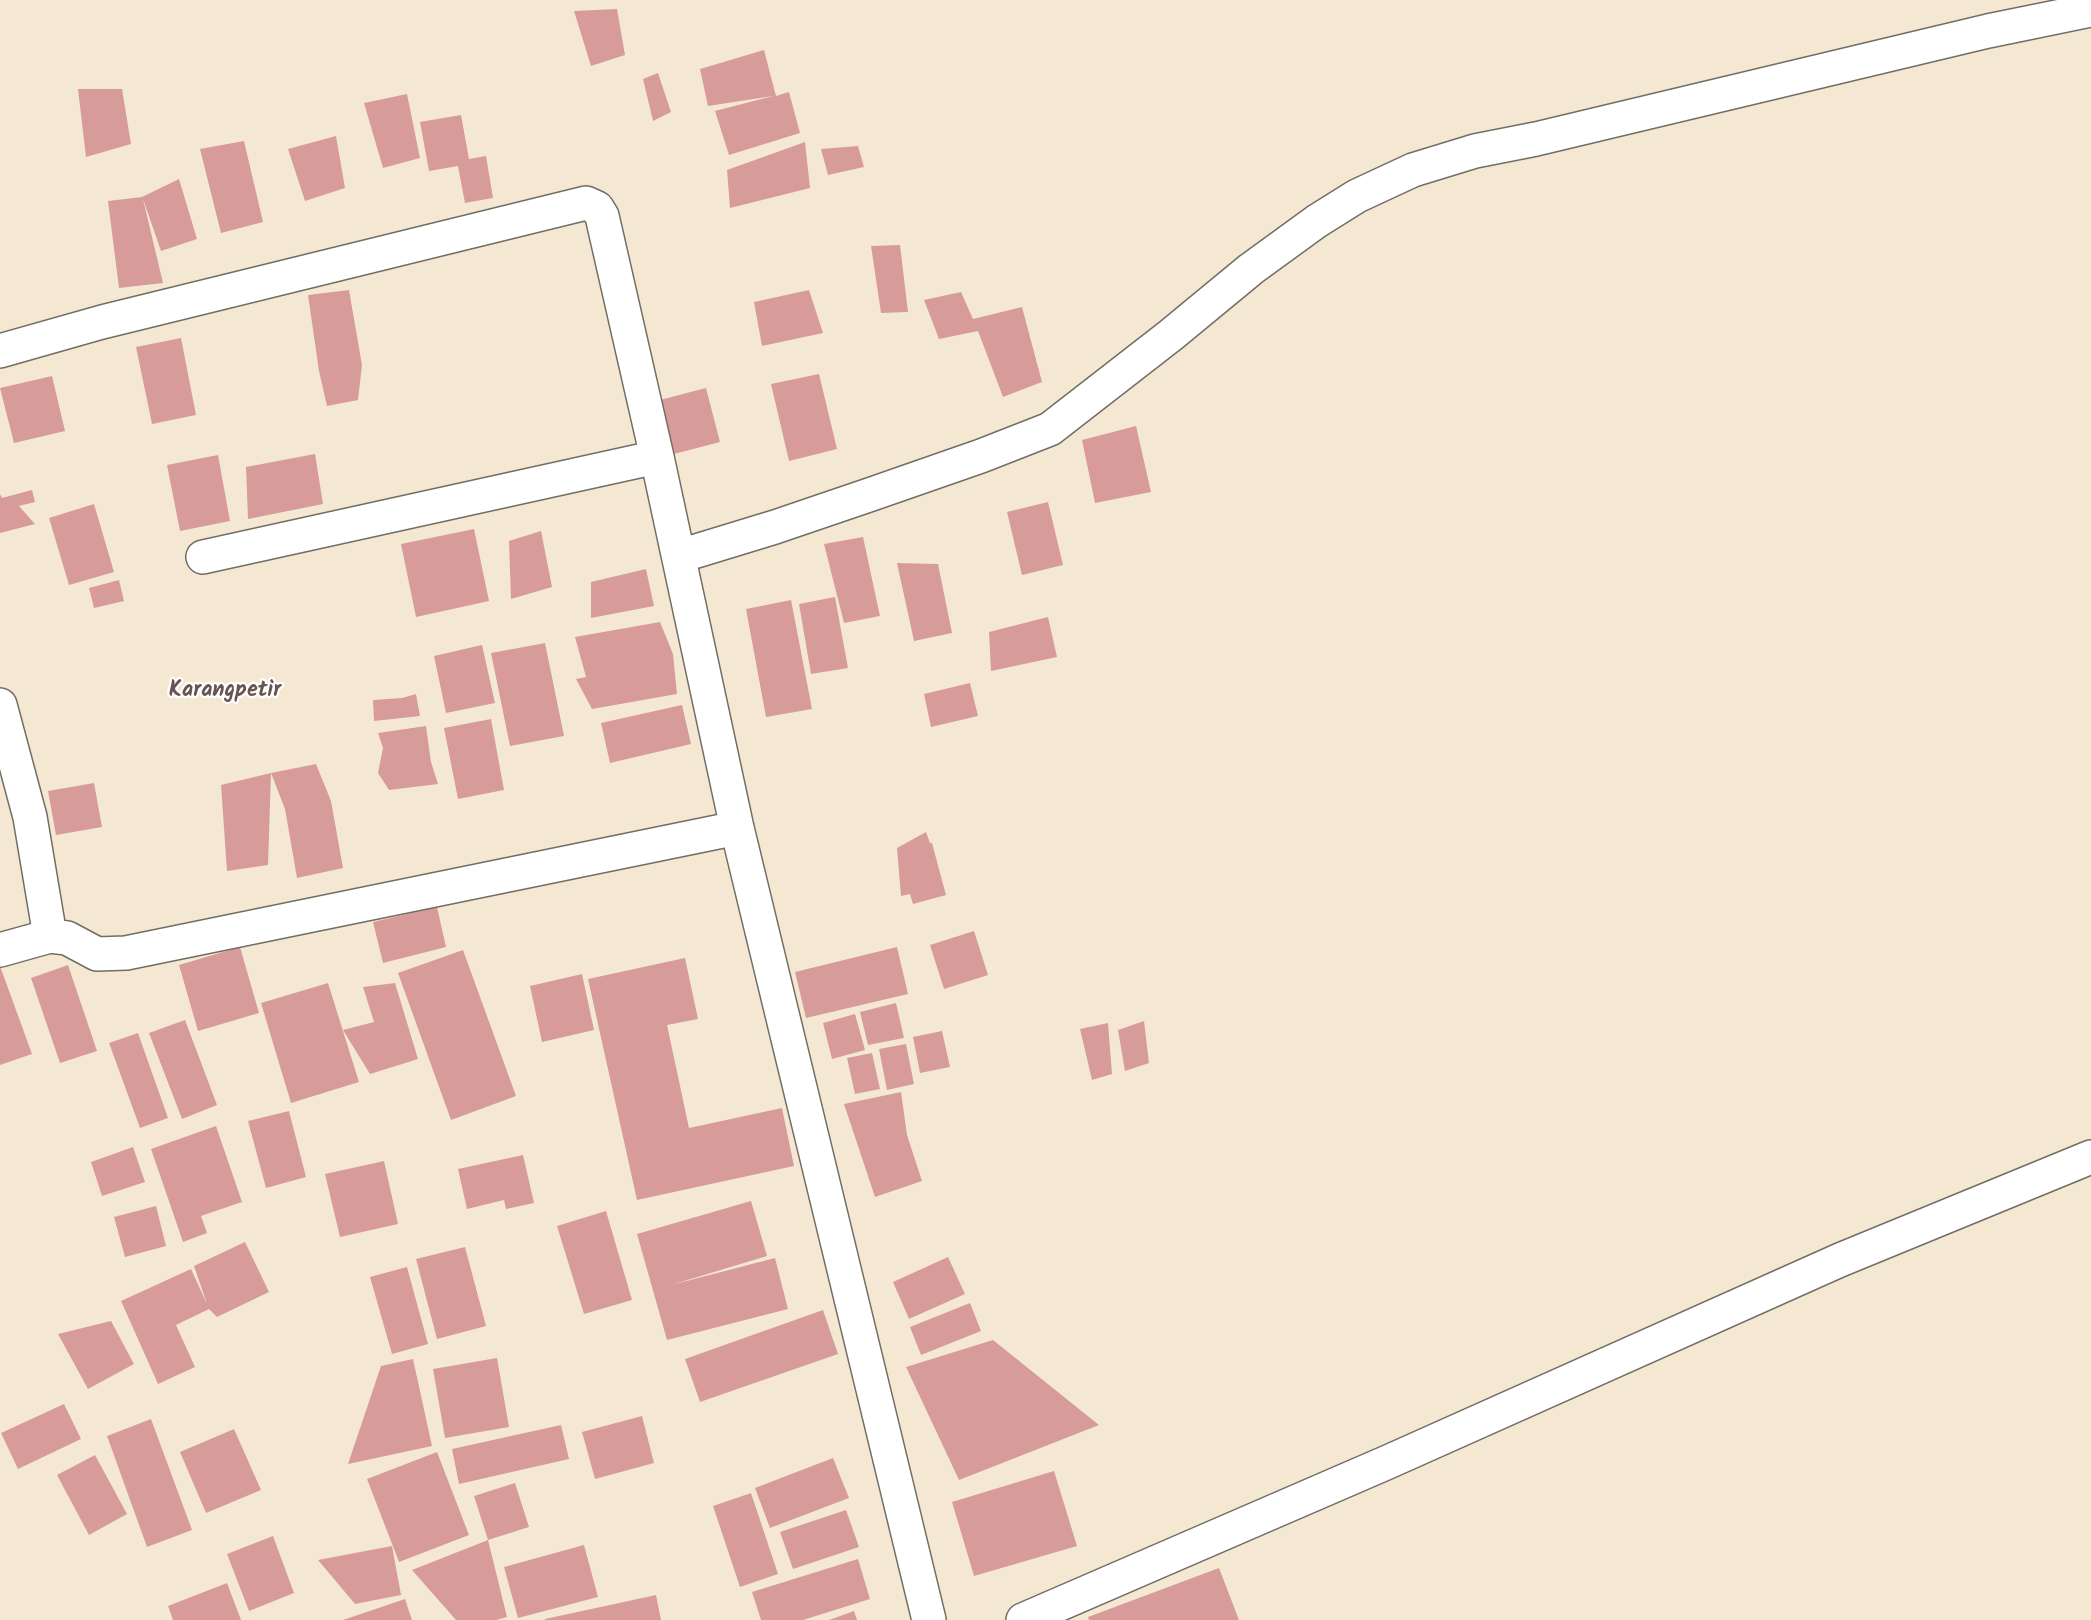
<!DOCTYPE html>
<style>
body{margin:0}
canvas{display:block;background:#f5e8d2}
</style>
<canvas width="2091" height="1620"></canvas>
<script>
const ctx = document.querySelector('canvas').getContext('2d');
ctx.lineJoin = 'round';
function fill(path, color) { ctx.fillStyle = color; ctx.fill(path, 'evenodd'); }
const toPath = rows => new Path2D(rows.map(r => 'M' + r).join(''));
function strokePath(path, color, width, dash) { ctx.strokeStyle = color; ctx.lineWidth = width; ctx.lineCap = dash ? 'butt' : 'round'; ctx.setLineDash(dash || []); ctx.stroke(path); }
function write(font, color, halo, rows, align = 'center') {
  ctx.font = font + ' Kalam,sans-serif'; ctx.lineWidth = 4.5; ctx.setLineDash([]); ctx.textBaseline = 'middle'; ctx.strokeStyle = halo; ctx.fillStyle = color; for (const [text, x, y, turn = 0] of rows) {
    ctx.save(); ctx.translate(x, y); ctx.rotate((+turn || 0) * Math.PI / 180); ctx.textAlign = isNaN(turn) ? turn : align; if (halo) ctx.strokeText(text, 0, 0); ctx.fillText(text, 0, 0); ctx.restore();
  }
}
fill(toPath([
 [617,9,625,55,591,66,574,11],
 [764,50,776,96,789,92,800,133,729,155,715,111,773,96,708,106,700,69],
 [658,73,671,112,653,121,643,79],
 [78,89,122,89,131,144,86,157],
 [407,94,420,158,383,168,364,103],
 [461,115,469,159,486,156,493,198,465,203,458,166,429,171,420,122],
 [336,136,345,188,305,201,288,149],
 [244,141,263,222,221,233,200,149],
 [805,142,810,188,730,208,727,170],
 [858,146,864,167,828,175,821,149],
 [179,179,197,239,161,251,143,199,163,283,119,288,108,201,142,197],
 [900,245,908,312,881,313,871,246],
 [349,290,362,365,358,400,327,406,319,371,308,295],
 [809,290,823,333,762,346,754,302],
 [961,292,973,319,1022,307,1042,382,1003,397,978,331,939,339,924,300],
 [181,338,196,415,152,424,136,347],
 [819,374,837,449,789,461,771,384],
 [52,376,65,431,14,443,0,388],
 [706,388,720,442,670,455,656,401],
 [1136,426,1151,492,1095,503,1082,440],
 [315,454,323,504,248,519,246,467],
 [218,455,230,521,180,531,167,465],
 [32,490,35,502,19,506,35,524,0,533,0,494,2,498],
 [1048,502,1063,565,1022,575,1007,512],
 [94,504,114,572,69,585,49,518],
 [474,529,489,601,416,617,401,544],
 [541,531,552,587,511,599,509,541],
 [863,537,880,616,844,623,824,544],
 [897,563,938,564,952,633,914,641],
 [646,569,654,606,591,618,591,582],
 [119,580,124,601,94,608,89,588],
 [835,597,848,668,811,674,799,604],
 [791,600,812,709,766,717,746,609],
 [1048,617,1057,657,991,671,989,632],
 [660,622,673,654,677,694,592,709,576,679,586,677,575,637],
 [545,643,564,736,510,746,491,653],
 [482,645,495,703,446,713,434,656],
 [970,683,978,716,931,727,924,694],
 [416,694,420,716,374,721,373,700,402,698],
 [682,705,691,744,610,763,601,723],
 [491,719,504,790,458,799,444,728],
 [426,726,431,762,438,784,389,790,378,773,383,748,378,733],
 [316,764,331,801,343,868,297,878,285,809,271,773],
 [271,773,268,865,227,871,221,785],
 [94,783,102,827,56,835,48,791],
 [926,832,930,843,932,843,946,895,913,904,910,894,901,896,897,848],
 [437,907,446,947,383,963,373,922],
 [974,931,988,975,944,989,930,945],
 [240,947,259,1013,198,1031,179,965],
 [897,947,908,994,806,1018,795,972],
 [463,950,516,1096,451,1120,398,973],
 [685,958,698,1019,667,1025,689,1128,782,1108,794,1166,637,1200,588,979],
 [68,965,97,1051,60,1063,31,978],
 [0,966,32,1054,0,1065],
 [582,974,594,1030,542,1042,530,986],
 [328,983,359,1082,291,1103,261,1003],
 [395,983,418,1059,370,1074,343,1030,374,1022,363,987],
 [896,1003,904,1038,868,1045,860,1012],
 [855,1014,865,1050,832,1059,823,1023],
 [185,1020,217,1105,182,1119,149,1033],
 [1144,1021,1149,1063,1125,1071,1118,1030],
 [1108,1023,1112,1074,1092,1080,1080,1029],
 [942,1031,950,1067,920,1073,913,1037],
 [138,1033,168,1118,140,1128,109,1043],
 [906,1044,914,1084,887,1090,879,1049],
 [872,1053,880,1089,855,1094,847,1058],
 [901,1092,907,1135,922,1181,875,1197,844,1104],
 [289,1111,306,1177,266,1188,248,1121],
 [216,1126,242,1202,201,1216,207,1233,183,1242,151,1149],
 [133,1147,145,1182,102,1196,91,1162],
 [523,1155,534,1203,506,1209,504,1200,467,1209,458,1169],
 [384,1161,398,1224,340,1237,325,1174],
 [751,1201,767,1256,671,1285,775,1258,788,1309,667,1340,637,1234],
 [156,1206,166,1246,125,1257,114,1217],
 [606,1211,632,1300,584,1314,557,1226],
 [245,1242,269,1292,217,1317,209,1309,176,1325,195,1367,158,1384,121,1301,191,1269,207,1304,194,1266],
 [465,1247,486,1326,437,1339,416,1259],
 [948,1257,965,1294,909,1319,893,1282],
 [407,1267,428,1344,392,1354,370,1277],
 [970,1303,981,1331,921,1355,910,1327],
 [823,1310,838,1354,700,1402,685,1359],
 [111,1321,134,1364,88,1389,58,1334],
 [993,1340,1099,1425,959,1480,906,1367],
 [497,1358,509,1427,445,1438,433,1369],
 [413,1359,432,1446,348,1464,381,1366],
 [64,1404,81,1439,18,1469,1,1433],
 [642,1416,654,1463,595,1479,582,1432],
 [151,1419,192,1530,147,1547,107,1436],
 [561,1425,569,1459,459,1484,452,1449],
 [234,1429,261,1490,206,1513,180,1452],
 [437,1452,469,1535,399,1562,367,1479],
 [95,1455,127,1514,89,1535,57,1475],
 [833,1458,849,1498,770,1528,755,1488],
 [1054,1471,1077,1546,974,1576,952,1502],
 [515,1483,529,1527,488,1540,474,1496],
 [751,1493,778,1574,740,1587,713,1506],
 [846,1510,859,1547,793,1569,780,1532],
 [273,1536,294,1593,249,1611,227,1554],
 [488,1540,507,1617,496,1620,456,1620,412,1570],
 [584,1545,598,1597,518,1618,504,1567],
 [392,1546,401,1595,355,1604,318,1560],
 [858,1559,870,1599,803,1620,761,1620,752,1592],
 [1219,1568,1239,1620,1089,1620,1088,1617],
 [227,1583,241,1620,173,1620,168,1606],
 [656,1595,661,1620,545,1620,545,1619],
 [405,1599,412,1620,343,1620],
 [854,1611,857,1620,829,1620]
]), '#d79c9a');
const minor = toPath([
 [0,351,102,322,586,203,597,208,602,216,657,457,737,828,929,1620],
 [680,556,775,527,869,495,981,456,1050,429,1171,335,1251,269,1317,221,1357,196,1413,170,1475,151,1536,139,1988,31,2091,10],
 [203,557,657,457],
 [0,705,30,817,50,936],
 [0,950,50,936,67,938,97,954,126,953,737,828],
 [1023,1620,1388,1462,1840,1260,2091,1157]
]);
strokePath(minor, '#726d65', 36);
strokePath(minor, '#fff', 33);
write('bold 22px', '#675352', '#fff', [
 ["Karangpetir",225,692]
]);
</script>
